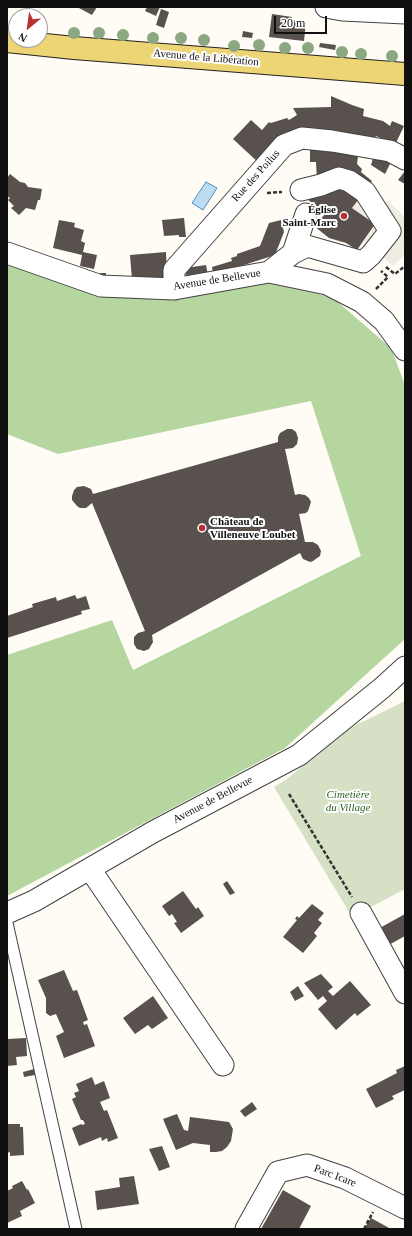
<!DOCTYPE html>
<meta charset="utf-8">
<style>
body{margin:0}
#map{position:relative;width:412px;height:1236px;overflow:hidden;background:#fefcf4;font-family:Georgia,serif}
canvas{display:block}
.frame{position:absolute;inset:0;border:8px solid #101010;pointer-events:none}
.north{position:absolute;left:8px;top:8px;width:40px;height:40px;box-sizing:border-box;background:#fff;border:1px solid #9f9f9f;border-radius:50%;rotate:209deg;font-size:11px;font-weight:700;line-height:16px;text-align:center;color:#101010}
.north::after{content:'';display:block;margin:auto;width:14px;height:18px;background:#b53233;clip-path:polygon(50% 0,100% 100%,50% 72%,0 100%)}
.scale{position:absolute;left:274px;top:16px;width:53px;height:18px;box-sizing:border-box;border:2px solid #101010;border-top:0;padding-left:5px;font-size:12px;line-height:14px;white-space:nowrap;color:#101010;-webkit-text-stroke:3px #fff;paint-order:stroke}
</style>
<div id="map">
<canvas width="412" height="1236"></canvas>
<div class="frame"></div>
<div class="north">N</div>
<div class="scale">20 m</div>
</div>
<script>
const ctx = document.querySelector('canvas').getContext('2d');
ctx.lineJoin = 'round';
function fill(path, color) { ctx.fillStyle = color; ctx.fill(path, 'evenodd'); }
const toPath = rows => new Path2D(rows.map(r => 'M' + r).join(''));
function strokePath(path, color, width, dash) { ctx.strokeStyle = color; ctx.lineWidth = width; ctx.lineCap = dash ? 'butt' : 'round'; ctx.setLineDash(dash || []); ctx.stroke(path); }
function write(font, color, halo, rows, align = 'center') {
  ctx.font = font + ' Georgia,serif'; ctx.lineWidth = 4; ctx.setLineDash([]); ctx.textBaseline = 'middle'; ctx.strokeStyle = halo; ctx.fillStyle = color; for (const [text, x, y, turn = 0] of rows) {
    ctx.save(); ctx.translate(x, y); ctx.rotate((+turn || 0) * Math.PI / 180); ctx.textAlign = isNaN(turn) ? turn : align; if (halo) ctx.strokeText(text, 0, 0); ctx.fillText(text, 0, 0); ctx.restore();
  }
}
fill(toPath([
 [7,261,99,295,267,283,332,297,391,348,405,385,405,639,285,748,7,896,7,655,112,620,133,670,361,556,311,401,58,454,7,434]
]), '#b6d69f');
fill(toPath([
 [405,701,405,889,352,917,274,787,287,779,350,728]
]), '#d6e0c5');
fill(toPath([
 [366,190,385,203,387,200,405,217,405,254,393,266,364,241,375,224,353,208]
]), '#efece2');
const water = toPath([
 [206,182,217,188,203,210,192,203,206,182]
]);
fill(water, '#bcdcf2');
strokePath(water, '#498ec3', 1);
fill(toPath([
 [77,7,97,7,92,15],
 [147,7,160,7,156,16,145,11],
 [161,9,169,12,164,28,156,25],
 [272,14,292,17,291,20,306,22,304,41,269,37],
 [243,31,253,33,252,38,242,37],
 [320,43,336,45,335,50,319,47],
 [331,96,352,105,364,109,363,116,383,121,390,126,392,121,404,126,395,145,376,136,373,142,309,133,260,164,233,139,251,120,262,130,269,122,271,123,287,118,289,120,297,115,293,108,331,107],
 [310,147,359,148,357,164,362,169,361,172,372,181,367,189,317,182,316,162,310,162],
 [375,151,393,158,385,174,371,165],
 [405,171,405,184,398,180],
 [10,174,20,182,25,183,28,187,42,189,40,200,38,200,35,210,26,208,19,215,11,208,14,206,8,200,10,198,7,196,7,178],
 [340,180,362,195,352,208,375,224,357,250,346,243,329,238,314,226,325,214,306,198],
 [184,218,186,237,179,237,179,235,164,236,162,220],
 [59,220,75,223,74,227,84,230,81,241,85,243,83,252,97,255,94,269,80,266,82,255,53,248],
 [281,220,284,232,275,255,188,283,185,268,206,265,208,275,213,274,212,267,232,261,231,258,237,256,237,254,260,246,269,223],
 [166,252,167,277,132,280,130,255],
 [100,273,106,273,106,279,100,279],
 [287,429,292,429,296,432,298,438,297,444,293,448,285,449,295,495,299,494,305,495,309,498,311,502,308,511,306,513,299,514,305,542,313,542,318,545,321,551,320,556,313,561,310,562,303,559,300,553,152,635,153,642,149,649,144,651,137,649,134,644,134,637,138,633,145,631,92,503,86,508,80,508,77,506,72,500,72,496,74,490,77,487,84,486,91,489,93,494,278,442,278,437,280,433],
 [75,595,77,599,86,596,90,609,81,611,82,614,7,638,7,616,33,607,32,604,56,597,57,601],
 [227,881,235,893,230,895,223,884],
 [183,891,196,909,198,907,204,916,181,933,174,923,177,922,172,914,169,916,162,906],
 [312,904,324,913,318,920,322,923,314,933,317,936,303,953,283,937,297,920,295,919,297,916,299,918],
 [405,914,405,936,387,946,378,929],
 [64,970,73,991,77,990,88,1020,83,1022,84,1025,87,1024,95,1046,64,1058,56,1036,64,1032,56,1014,50,1016,46,1013,46,998,38,980],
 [321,974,333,987,328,991,333,996,350,981,371,1005,357,1016,355,1013,336,1030,318,1009,327,1001,323,996,318,1000,304,983],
 [298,986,304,996,295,1001,290,992],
 [153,996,168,1018,152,1029,148,1025,135,1034,123,1018],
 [26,1038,27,1056,16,1057,17,1065,7,1066,7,1039],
 [405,1066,405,1090,392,1096,394,1099,376,1108,366,1089,397,1073,396,1070],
 [34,1069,35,1075,24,1077,23,1072],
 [92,1077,95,1085,104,1081,110,1098,100,1102,104,1111,107,1110,118,1138,108,1142,107,1138,102,1141,101,1137,79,1146,72,1128,81,1124,82,1125,85,1124,83,1120,81,1120,72,1099,76,1097,74,1093,79,1091,76,1084],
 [252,1102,257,1109,245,1117,240,1111],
 [177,1114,184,1130,188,1131,190,1117,229,1122,233,1129,231,1141,227,1147,222,1151,216,1152,210,1152,210,1145,193,1143,176,1150,163,1119],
 [7,1124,20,1124,20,1127,23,1127,24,1155,10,1156,10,1152,7,1153],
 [162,1146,170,1167,159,1171,149,1149],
 [134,1176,139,1204,97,1210,95,1191,120,1187,119,1178],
 [22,1181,27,1190,28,1189,35,1203,20,1211,22,1216,7,1223,7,1191,13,1188,12,1186],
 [283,1190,311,1206,299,1229,261,1229],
 [371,1218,391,1229,364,1229]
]), '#58514d');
const lane = toPath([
 [7,923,76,1229]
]);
const street = toPath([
 [326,7,342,10,405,13],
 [7,253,101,286,174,289,269,272,327,284,362,302,384,321,405,350],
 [293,253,306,214],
 [269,272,293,253,307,246,363,262,371,255,390,231,365,192,349,181,339,178,321,185,301,190],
 [174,289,174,270,284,145,302,138,332,141,390,151,405,159],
 [90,869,223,1065],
 [7,913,34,901,153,832,299,755,382,688,405,667],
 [361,913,405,993],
 [246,1229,278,1172,307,1165,345,1178,405,1208]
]);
const primary = toPath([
 [7,41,74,48,405,74]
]);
strokePath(lane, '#434343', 13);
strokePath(street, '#434343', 23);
strokePath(primary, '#212121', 24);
strokePath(toPath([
 [267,193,282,192],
 [386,267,395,274,405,266],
 [376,289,388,277,381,271],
 [289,794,352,897],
 [364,1229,373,1212]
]), '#323232', 2.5, [4, 2]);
strokePath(lane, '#fff', 11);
strokePath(street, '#fff', 21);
strokePath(primary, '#edd474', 22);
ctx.fillStyle = '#8ca882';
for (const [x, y] of [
 [74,33],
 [99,33],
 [123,35],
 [153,38],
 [181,38],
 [204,40],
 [259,45],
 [234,46],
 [285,48],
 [308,48],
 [342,52],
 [361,54],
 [392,56]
]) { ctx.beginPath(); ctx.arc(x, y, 6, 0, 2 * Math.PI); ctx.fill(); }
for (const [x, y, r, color] of [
 [344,216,4,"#b53233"],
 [202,528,4,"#b53233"]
]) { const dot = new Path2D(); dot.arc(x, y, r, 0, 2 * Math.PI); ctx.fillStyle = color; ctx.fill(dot); strokePath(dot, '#fff', 1.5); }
write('11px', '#101010', '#fff', [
 ["Avenue de la Libération",206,58,5],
 ["Rue des Poilus",256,176,-48],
 ["Avenue de Bellevue",217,280,-9],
 ["Avenue de Bellevue",213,800,-28],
 ["Parc Icare",335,1176,21]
]);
write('bold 11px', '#101010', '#fff', [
 ["Église",336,210],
 ["Saint-Marc",336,223],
 ["Château de",210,522,"left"],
 ["Villeneuve Loubet",210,535,"left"]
], 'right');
write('italic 11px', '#2f6324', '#fff', [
 ["Cimetière",348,795],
 ["du Village",348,808]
]);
</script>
